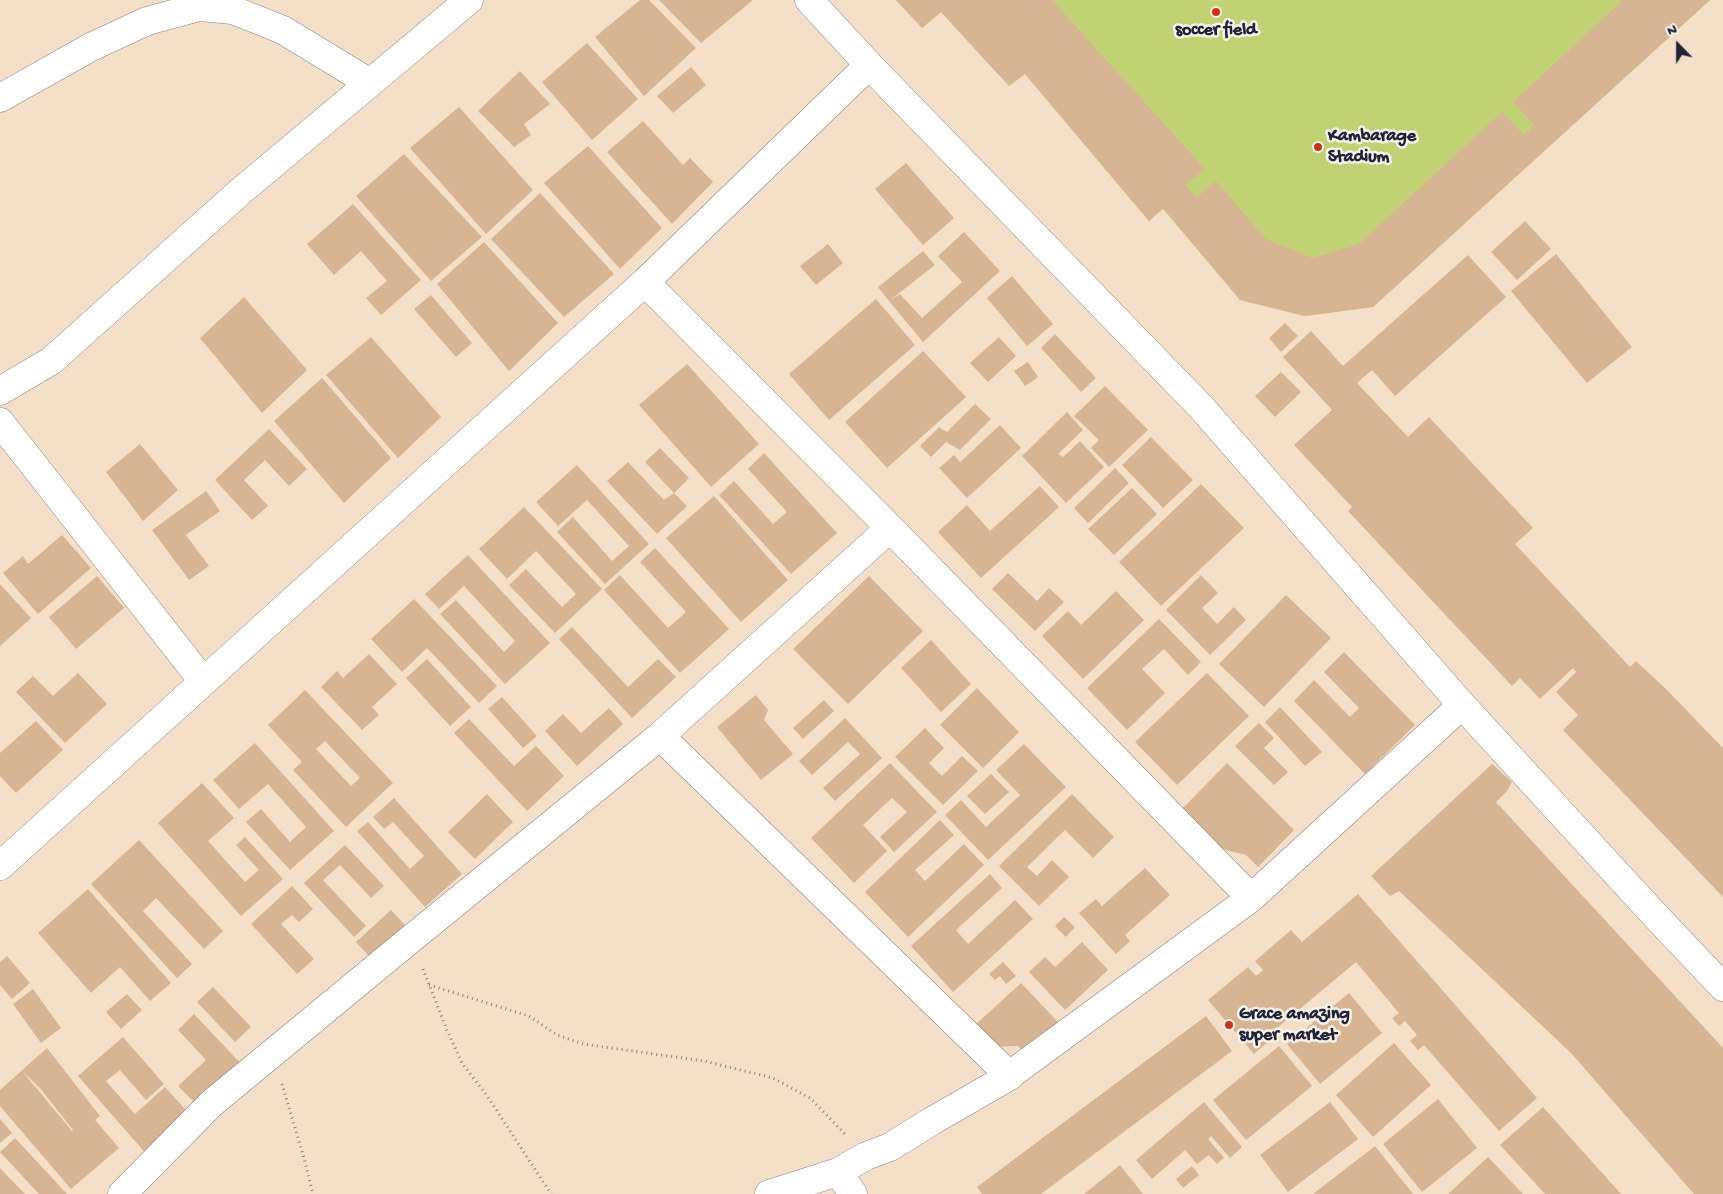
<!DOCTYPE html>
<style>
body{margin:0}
#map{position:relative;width:1723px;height:1194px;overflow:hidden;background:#f4e0c8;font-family:"Gochi Hand",sans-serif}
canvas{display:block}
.north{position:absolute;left:1653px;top:20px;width:50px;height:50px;-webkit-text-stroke:4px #f7f3e8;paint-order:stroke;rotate:338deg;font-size:14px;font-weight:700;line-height:20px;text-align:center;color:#22223b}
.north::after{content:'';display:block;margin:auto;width:18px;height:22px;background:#22223b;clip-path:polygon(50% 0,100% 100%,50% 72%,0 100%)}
</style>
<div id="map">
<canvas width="1723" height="1194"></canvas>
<div class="north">N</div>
</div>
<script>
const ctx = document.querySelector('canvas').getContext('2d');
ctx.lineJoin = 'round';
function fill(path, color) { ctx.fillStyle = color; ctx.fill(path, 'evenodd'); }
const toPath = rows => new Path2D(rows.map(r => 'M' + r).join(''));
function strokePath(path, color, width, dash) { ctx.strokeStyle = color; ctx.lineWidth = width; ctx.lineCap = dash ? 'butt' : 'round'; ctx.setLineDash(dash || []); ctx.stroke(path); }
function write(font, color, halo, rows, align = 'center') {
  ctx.font = font + ' "Gochi Hand",sans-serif'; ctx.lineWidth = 5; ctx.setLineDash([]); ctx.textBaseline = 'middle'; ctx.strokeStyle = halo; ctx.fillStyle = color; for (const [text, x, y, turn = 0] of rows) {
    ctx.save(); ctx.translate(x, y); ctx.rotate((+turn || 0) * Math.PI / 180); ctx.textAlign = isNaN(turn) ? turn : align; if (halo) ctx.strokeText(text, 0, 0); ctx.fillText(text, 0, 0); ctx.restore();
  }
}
fill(toPath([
 [896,0,1710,0,1373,307,1305,316,1240,300,1163,209,1149,221,1025,74,1009,86,941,12,922,28]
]), '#c1d274');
fill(toPath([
 [640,0,649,0,696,48,644,96,595,37],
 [659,0,753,0,701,43],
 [896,0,1052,0,1205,169,1185,185,1197,197,1216,181,1266,239,1313,258,1359,244,1502,112,1524,135,1534,125,1513,102,1623,0,1710,0,1373,307,1305,316,1240,300,1163,208,1149,221,1025,74,1009,86,941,12,922,28],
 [587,43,638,99,592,140,542,82],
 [691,67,706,85,673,113,657,96],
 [520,71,550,104,524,124,531,135,514,147,478,111],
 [459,107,533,190,486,234,410,148],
 [643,121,683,165,690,158,713,182,672,224,607,152],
 [588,146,662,228,620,269,544,183],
 [404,154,482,237,431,281,356,196],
 [906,163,954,218,923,245,875,189],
 [540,193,614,274,564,317,491,239],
 [353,204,421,280,381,315,366,298,387,281,361,251,334,275,307,244],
 [1525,221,1551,249,1517,280,1491,252],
 [964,232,1000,271,923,342,889,301,878,287,923,251,935,265,889,301,900,294,922,318,962,282,938,256],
 [484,242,558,323,509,371,437,284],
 [828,244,843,263,816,285,800,266],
 [1556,254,1632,347,1587,383,1511,291],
 [1468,255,1506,297,1395,396,1372,370,1357,383,1408,437,1429,417,1533,528,1515,544,1630,667,1636,661,1667,690,1723,748,1723,897,1563,730,1578,715,1556,692,1576,672,1573,668,1540,699,1520,678,1512,686,1348,511,1352,507,1294,445,1332,410,1283,357,1311,331,1343,366],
 [1012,276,1053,324,1027,346,987,298],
 [431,295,472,343,456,357,414,309],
 [244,297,307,370,262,413,200,338],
 [876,299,915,345,829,420,789,374],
 [1285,323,1298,336,1281,352,1269,338],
 [1055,334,1096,378,1081,392,1041,348],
 [371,337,441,417,398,458,326,375],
 [999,337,1016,356,988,382,970,363],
 [923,351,966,397,887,468,845,422],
 [1028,362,1038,377,1025,386,1014,371],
 [687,364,759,444,711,487,639,405],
 [1281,372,1301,392,1275,417,1255,396],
 [322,378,391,458,344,503,274,421],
 [1105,386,1148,430,1109,467,1091,448,1099,440,1074,416],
 [975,404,991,419,960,450,946,442,931,457,920,446,939,427,947,432],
 [1067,412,1083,430,1058,454,1063,457,1080,441,1104,467,1066,503,1022,456],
 [1000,425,1021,448,967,498,939,468,954,455,960,462],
 [269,429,307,469,289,486,265,460,244,480,268,506,252,520,215,480],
 [1151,437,1193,480,1163,508,1122,465],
 [140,444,178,490,143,521,106,472],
 [660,448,689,478,674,493,687,506,657,534,607,481,628,462,664,500,674,493,645,462],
 [764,453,837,533,791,574,719,495,734,481,773,524,787,512,748,469],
 [577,465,649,544,605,584,557,532,573,517,612,561,629,546,587,500,558,526,536,502],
 [1115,468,1129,483,1088,523,1074,508],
 [1201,484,1244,528,1161,606,1119,562],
 [1040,486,1059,507,981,578,938,532,967,505,990,531],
 [1132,488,1157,514,1114,555,1088,529],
 [206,491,220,511,186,535,209,566,189,580,152,530],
 [714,496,788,580,741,622,666,538],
 [524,507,602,589,555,633,509,585,526,569,562,607,576,594,536,551,507,579,479,549],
 [62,535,91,568,38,614,3,573,23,556,28,564],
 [655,548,729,629,680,673,604,590,620,575,668,628,686,612,640,562],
 [468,555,550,643,505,684,440,614,456,600,504,652,515,641,464,586,439,609,425,594],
 [1008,573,1037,601,1049,588,1064,602,1035,631,992,589],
 [1201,575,1218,593,1202,608,1217,624,1234,607,1246,620,1210,655,1166,610],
 [97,576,124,608,76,649,49,617],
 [869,576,923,631,848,704,793,649],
 [0,584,31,618,0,646],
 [1116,591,1144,620,1083,679,1042,636,1068,611,1081,625],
 [1286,595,1331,638,1264,707,1219,664],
 [414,599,497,686,479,703,427,648,402,672,371,639],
 [1159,619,1201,662,1188,675,1164,649,1142,669,1165,693,1127,730,1087,688],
 [572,627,628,687,658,659,676,677,632,718,559,639],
 [931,640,971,684,941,712,901,668],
 [1344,652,1415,725,1365,774,1294,701,1314,680,1350,717,1359,708,1324,672],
 [369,654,397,684,372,707,379,715,362,730,321,687,337,671,343,678],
 [427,659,471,707,450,726,406,678],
 [78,673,107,704,65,743,16,692,33,676,53,696],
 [1207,673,1249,716,1177,785,1135,742],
 [977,688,1019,732,983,768,940,725],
 [305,690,393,783,346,827,293,770,302,762,268,725],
 [325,741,360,778,351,786,316,749],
 [756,695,768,710,764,720,793,754,761,780,717,727],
 [502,697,537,736,523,748,488,709],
 [824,700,834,711,803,739,793,728],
 [1280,707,1322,752,1305,766,1265,722],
 [609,708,623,724,577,766,545,731,563,714,581,733],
 [845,718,882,758,835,801,823,788,860,754,848,742,812,775,799,761],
 [469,719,514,766,536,746,564,776,527,811,454,733],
 [36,721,63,750,16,793,0,776,0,753],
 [1259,723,1274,738,1264,748,1288,772,1274,785,1235,746],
 [925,728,944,748,929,763,942,776,962,756,978,771,943,805,895,757],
 [255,743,334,831,290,870,246,822,261,809,290,842,306,827,268,784,239,809,213,780],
 [1024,744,1066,787,988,860,945,815,961,800,986,827,1020,795,996,770],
 [890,763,937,812,894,852,880,837,907,812,892,798,863,825,887,851,854,883,811,838],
 [1227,763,1294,830,1258,867,1246,855,1218,848,1180,811],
 [1492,764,1512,782,1507,791,1496,802,1723,1048,1723,1194,1694,1194,1571,1053,1399,891,1390,896,1371,876],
 [991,774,1009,792,985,814,967,796],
 [202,783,234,818,208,841,245,882,259,870,236,845,245,837,283,879,241,916,158,823],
 [487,794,513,822,475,859,448,832],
 [1072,794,1114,837,1093,858,1065,830,1027,867,1037,876,1052,860,1069,877,1039,906,999,866],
 [394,798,462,874,425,907,357,831,368,822,410,869,424,856,393,822,384,829,373,817],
 [940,820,954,835,915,870,925,881,964,844,984,865,908,937,865,892],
 [139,840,223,931,204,949,156,898,143,911,192,964,177,978,91,884],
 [345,845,384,886,371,898,340,865,323,880,366,926,354,937,304,883],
 [1145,868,1170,895,1125,935,1130,941,1116,954,1079,913,1096,899,1102,906],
 [990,874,1002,888,956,930,968,944,1015,900,1033,919,953,992,911,946],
 [292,886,313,909,299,922,292,915,281,924,314,959,297,974,251,924],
 [88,889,171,983,150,1001,120,967,91,993,38,933],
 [1358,894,1537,1098,1499,1131,1424,1045,1418,1050,1410,1041,1417,1035,1405,1021,1399,1026,1392,1018,1399,1013,1356,962,1277,1028,1281,1031,1254,1054,1208,1000,1248,967,1256,976,1263,970,1255,961,1291,930,1302,942],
 [391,910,405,925,370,957,356,942],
 [1064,917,1075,927,1066,937,1055,926],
 [1082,942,1108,970,1065,1010,1029,972,1045,957,1055,967],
 [7,956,30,983,12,999,0,985,0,962],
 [1003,962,1016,976,1006,984,1000,976,995,980,989,974],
 [1021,983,1058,1022,1025,1053,1018,1046,993,1047,974,1026],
 [213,987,251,1027,235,1042,197,1002],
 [33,989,61,1028,41,1043,13,1004],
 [1349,993,1382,1033,1320,1084,1287,1044],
 [127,994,142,1010,121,1029,106,1012],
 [194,1014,245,1068,201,1109,178,1086,206,1060,178,1030],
 [1206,1016,1232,1051,1041,1194,982,1194,977,1187],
 [123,1037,164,1084,146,1100,120,1070,106,1081,135,1114,165,1087,193,1118,148,1156,78,1076],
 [1394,1043,1431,1085,1373,1137,1336,1095],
 [1279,1046,1312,1086,1246,1140,1213,1100],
 [47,1048,100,1116,95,1120,119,1148,71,1189,0,1106,0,1090],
 [22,1071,40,1088,73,1130,72,1131],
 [1438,1099,1477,1148,1422,1192,1383,1144],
 [1204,1102,1242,1147,1230,1158,1211,1136,1208,1139,1224,1158,1217,1164,1209,1155,1197,1164,1185,1150,1152,1179,1136,1160],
 [1330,1102,1358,1139,1288,1192,1260,1155],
 [1543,1107,1621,1194,1545,1194,1500,1145],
 [0,1119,12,1133,0,1143],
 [15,1138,67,1194,39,1194,0,1152],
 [1375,1146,1413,1194,1313,1194],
 [1488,1157,1523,1194,1448,1194],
 [1120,1165,1143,1194,1084,1194],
 [1192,1166,1199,1175,1183,1188,1176,1179],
 [0,1168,25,1194,0,1194]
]), '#d8b592');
const street = toPath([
 [809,0,869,65,1201,407,1462,705,1651,911,1723,987],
 [0,98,91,47,147,21,199,7,233,10,283,30,370,83],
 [645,282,890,528,1251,898],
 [0,391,51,361,241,191,469,0],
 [0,422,203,681],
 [660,736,1010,1076],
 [0,866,645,282,869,65],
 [838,1172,853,1194],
 [122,1194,212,1103,412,938,660,736,890,528],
 [769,1194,838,1172,866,1156,890,1147,932,1121,1003,1080,1251,898,1462,705]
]);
strokePath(street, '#8b8182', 29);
strokePath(toPath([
 [423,969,447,1030,462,1063,488,1097,551,1194],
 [429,985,529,1016,557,1035,583,1044,704,1061,773,1078,810,1098,845,1134],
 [282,1084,304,1158,313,1194]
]), '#8b8182', 3, [1, 4]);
strokePath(street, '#fff', 28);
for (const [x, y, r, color] of [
 [1216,12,5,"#c8321e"],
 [1318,147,5,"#c8321e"],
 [1229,1025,5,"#c8321e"]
]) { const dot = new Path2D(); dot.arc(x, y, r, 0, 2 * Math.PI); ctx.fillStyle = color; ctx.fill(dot); strokePath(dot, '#f7f3e8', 2); }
write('bold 18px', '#22223b', '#f7f3e8', [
 ["soccer field",1216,31,"center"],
 ["Kambarage",1328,137],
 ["Stadium",1328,158],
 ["Grace amazing",1239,1015],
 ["super market",1239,1036]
], 'left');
</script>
